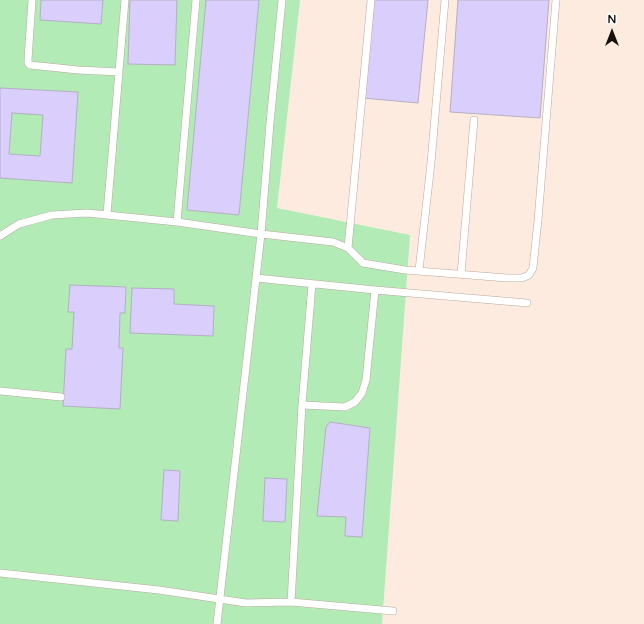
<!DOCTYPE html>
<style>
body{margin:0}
#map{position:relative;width:644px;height:624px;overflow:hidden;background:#fdebe0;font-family:"Varela Round",sans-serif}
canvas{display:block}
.north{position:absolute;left:592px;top:12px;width:40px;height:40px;-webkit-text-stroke:3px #fff;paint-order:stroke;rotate:0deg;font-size:11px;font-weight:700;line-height:16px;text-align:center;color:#18120e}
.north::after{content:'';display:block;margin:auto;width:14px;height:18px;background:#18120e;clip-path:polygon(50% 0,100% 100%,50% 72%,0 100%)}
</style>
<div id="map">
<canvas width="644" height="624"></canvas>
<div class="north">N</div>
</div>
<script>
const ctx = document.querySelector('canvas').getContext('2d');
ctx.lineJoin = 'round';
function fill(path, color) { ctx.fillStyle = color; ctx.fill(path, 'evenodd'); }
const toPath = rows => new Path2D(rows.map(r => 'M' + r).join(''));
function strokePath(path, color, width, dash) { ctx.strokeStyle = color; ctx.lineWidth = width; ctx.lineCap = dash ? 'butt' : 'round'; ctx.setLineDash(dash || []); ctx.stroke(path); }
fill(toPath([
 [0,0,300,0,277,208,410,235,382,624,0,624]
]), '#b2ebb6');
const building = toPath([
 [41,0,103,0,101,24,40,20,41,0],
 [130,0,177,0,175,65,128,64,130,0],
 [206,0,259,0,239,215,187,210,206,0],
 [373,0,428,0,418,103,363,98,373,0],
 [458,0,549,0,540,118,450,112,458,0],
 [0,88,78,92,72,183,0,178,0,88],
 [12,113,43,115,40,156,9,154,12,113],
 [70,285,126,287,125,313,120,313,119,348,123,348,120,409,63,406,66,349,72,349,74,312,68,312,70,285],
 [132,288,174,289,174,304,214,306,213,336,130,333,132,288],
 [330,422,370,428,362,537,345,536,346,517,317,516,326,427,330,422],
 [164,470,180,471,178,521,161,520,164,470],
 [265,478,287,479,285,522,263,521,265,478]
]);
fill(building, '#d9cefc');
strokePath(building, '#b4b0c2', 1);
const service = toPath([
 [32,0,28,60,28,63,30,65,78,70,119,72],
 [107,214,125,0],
 [177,222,196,0],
 [0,236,19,224,52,215,87,213,177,222,261,234,333,242,348,248,363,263,405,270,507,278,522,278,529,275,533,268,538,220,556,0],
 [348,248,371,0],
 [419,270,431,163,445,0],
 [461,274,474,120],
 [256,278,375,290,527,303],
 [0,391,61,397],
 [302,405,345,407,355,402,362,393,366,380,375,290],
 [0,573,159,590,246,603,291,602,393,611],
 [291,602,302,405,312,284],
 [217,624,261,234,270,123,282,0]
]);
strokePath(service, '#baa99f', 8);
strokePath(service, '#fff', 7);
</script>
